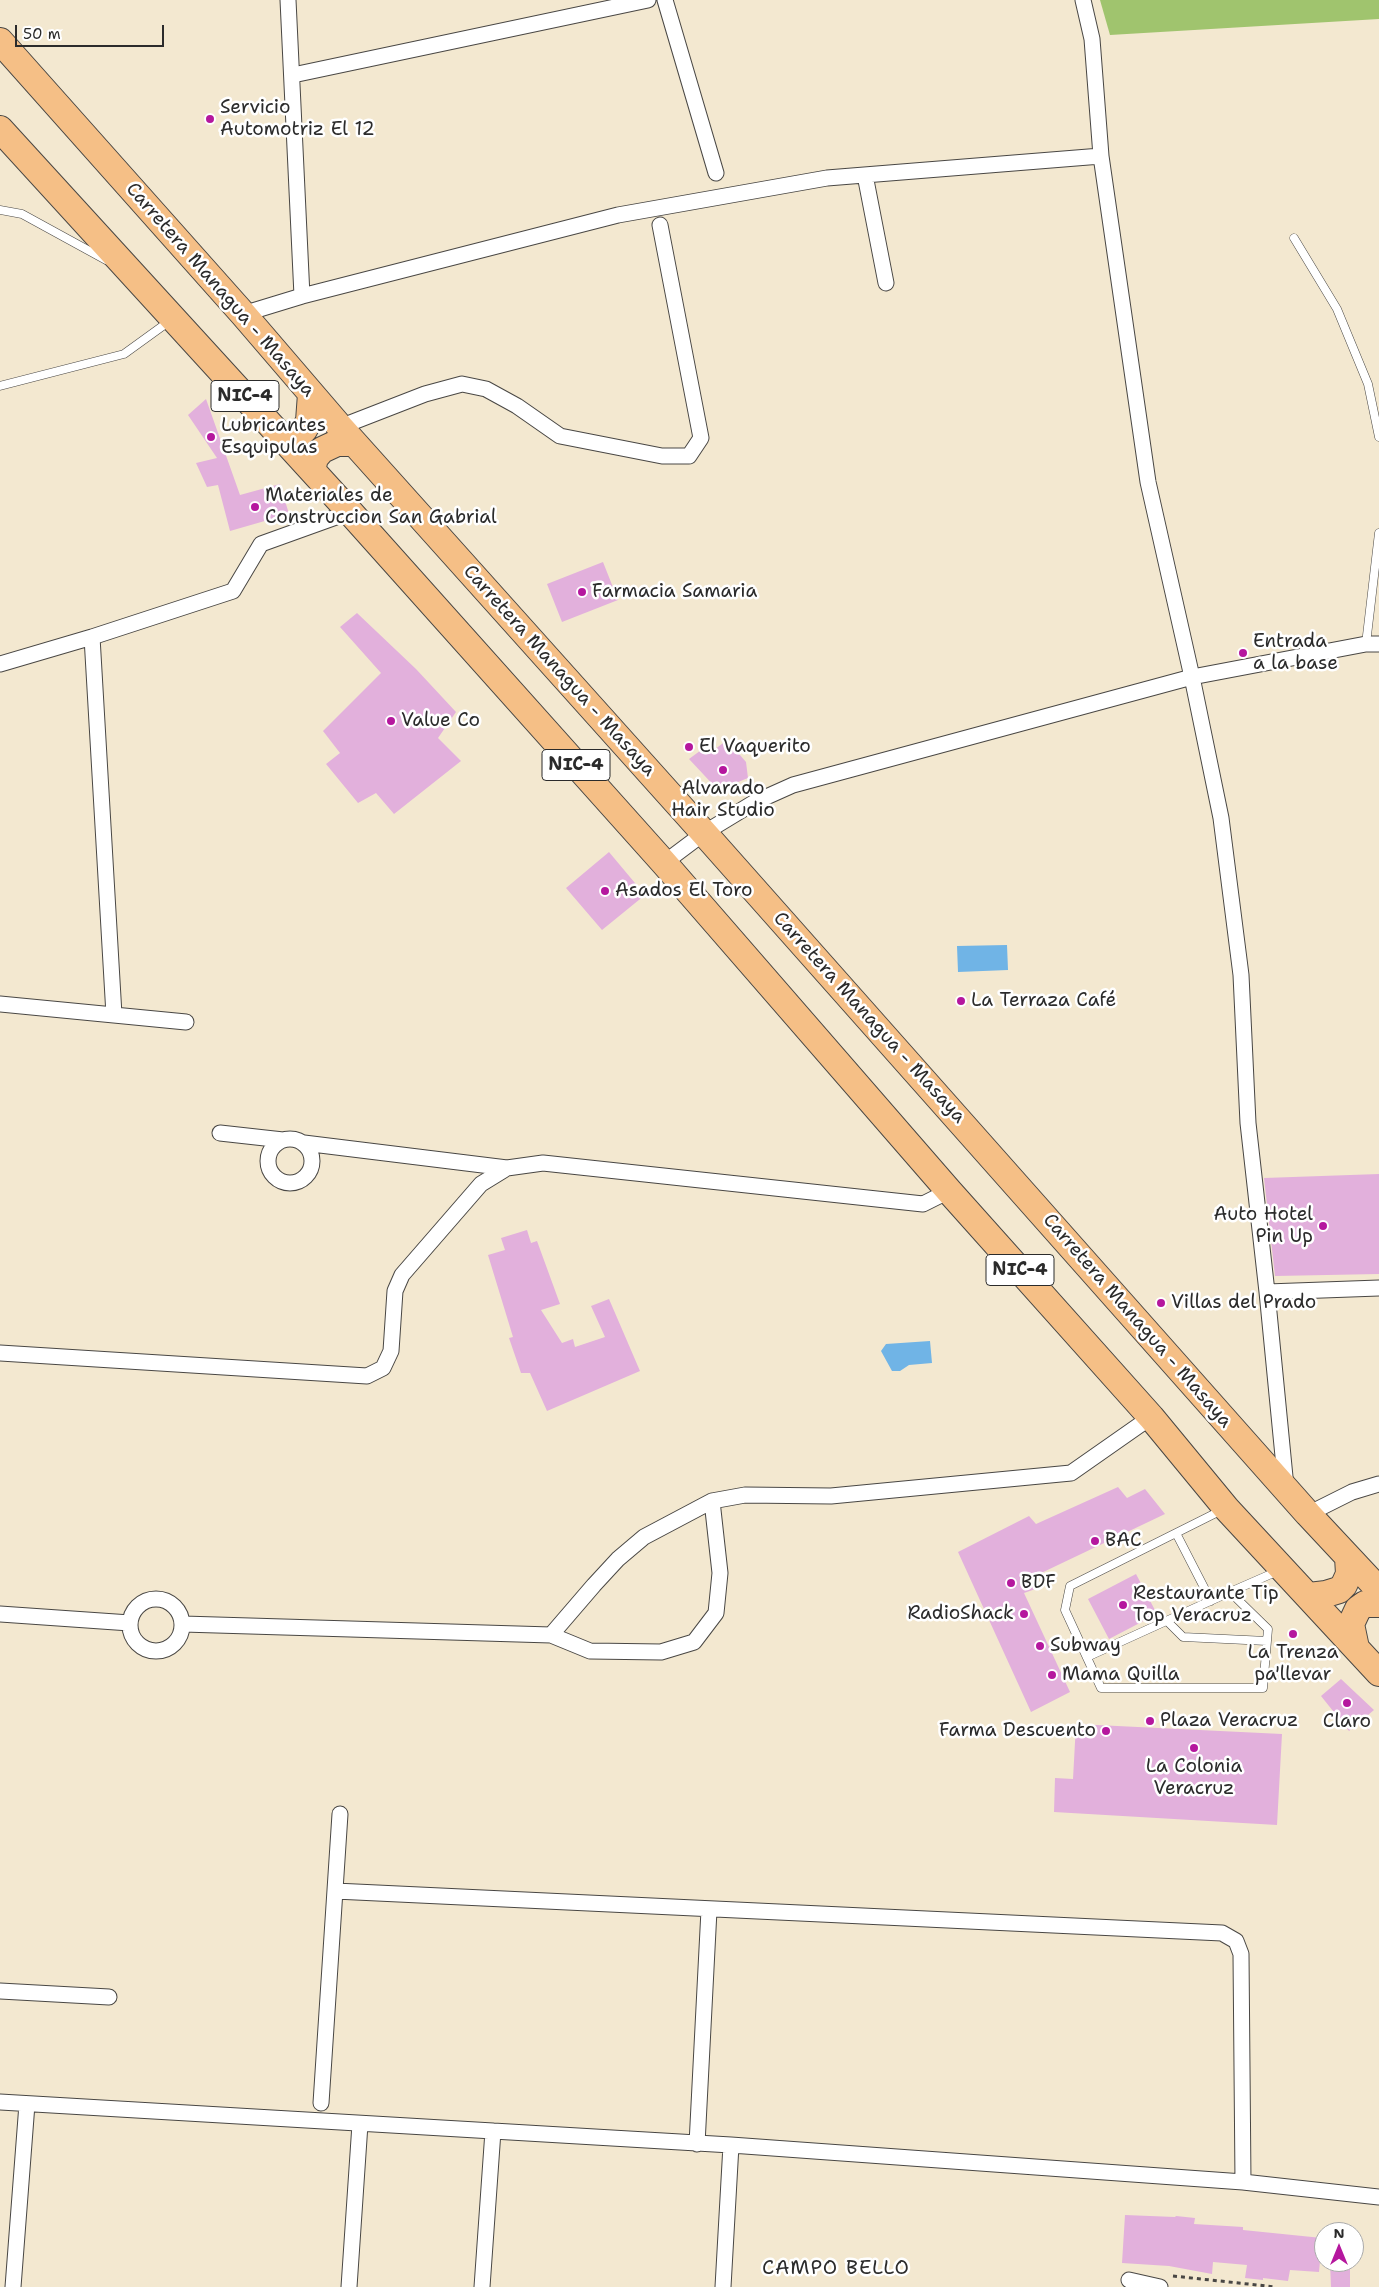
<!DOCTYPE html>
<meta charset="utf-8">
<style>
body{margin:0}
#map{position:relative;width:1379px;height:2287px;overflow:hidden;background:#f3e8d0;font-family:"Shantell Sans",sans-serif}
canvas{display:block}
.north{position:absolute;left:1314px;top:2222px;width:50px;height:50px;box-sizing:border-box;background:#fff;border:1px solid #aaa;border-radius:50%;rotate:0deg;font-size:14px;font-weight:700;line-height:20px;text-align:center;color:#2b2b2b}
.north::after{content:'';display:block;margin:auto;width:18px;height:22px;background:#b5179e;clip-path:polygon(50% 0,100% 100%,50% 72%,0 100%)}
.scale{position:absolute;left:15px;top:25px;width:149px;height:22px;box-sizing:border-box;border:2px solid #2b2b2b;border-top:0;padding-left:6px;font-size:15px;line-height:18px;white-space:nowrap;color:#2b2b2b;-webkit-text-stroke:4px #fff;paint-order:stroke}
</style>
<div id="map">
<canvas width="1379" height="2287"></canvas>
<div class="north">N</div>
<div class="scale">50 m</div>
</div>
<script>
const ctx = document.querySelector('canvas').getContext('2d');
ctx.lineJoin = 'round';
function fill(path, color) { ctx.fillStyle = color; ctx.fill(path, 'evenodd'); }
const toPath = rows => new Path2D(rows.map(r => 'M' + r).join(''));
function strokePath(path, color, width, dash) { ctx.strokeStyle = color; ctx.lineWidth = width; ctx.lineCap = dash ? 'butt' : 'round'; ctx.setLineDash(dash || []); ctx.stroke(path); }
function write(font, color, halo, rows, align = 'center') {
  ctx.font = font + ' "Shantell Sans",sans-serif'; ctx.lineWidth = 5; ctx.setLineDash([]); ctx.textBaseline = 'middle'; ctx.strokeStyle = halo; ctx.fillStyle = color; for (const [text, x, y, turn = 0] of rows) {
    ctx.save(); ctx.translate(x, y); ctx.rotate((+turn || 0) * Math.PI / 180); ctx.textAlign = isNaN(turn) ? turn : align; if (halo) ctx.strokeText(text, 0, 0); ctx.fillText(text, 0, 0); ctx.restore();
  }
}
fill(toPath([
 [1100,0,1379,0,1379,19,1110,35]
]), '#a0c46e');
fill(toPath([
 [1007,945,1008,970,958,972,957,946],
 [930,1341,932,1363,909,1365,900,1371,892,1371,881,1351,886,1344]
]), '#70b4e6');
fill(toPath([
 [206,399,240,495,280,484,289,514,230,531,218,485,207,487,196,463,217,458,188,415],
 [603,562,618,600,562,622,547,584],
 [357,613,416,669,456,712,438,738,461,761,394,814,376,793,358,803,326,764,340,753,323,731,381,673,340,627],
 [727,740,746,762,748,778,718,790,689,759,708,745,714,750],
 [609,852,645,895,602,930,566,888],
 [1379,1174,1379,1274,1275,1276,1264,1178],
 [527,1230,531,1243,537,1241,560,1304,541,1310,562,1343,573,1339,575,1347,605,1337,591,1306,609,1299,640,1371,547,1411,530,1373,521,1373,509,1338,513,1337,488,1255,505,1250,501,1238],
 [1118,1487,1127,1498,1145,1489,1165,1514,1037,1575,1041,1587,1024,1593,1070,1692,1031,1712,958,1552,1029,1516,1036,1524],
 [1136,1574,1157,1614,1109,1639,1088,1599],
 [1341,1679,1374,1710,1349,1731,1321,1696],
 [1076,1724,1282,1734,1277,1825,1054,1812,1055,1778,1073,1779],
 [1125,2215,1175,2217,1176,2216,1195,2218,1194,2224,1243,2227,1243,2230,1322,2238,1319,2272,1290,2270,1288,2281,1263,2278,1263,2280,1245,2278,1247,2265,1213,2262,1212,2274,1169,2266,1122,2263],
 [1330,2262,1350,2262,1350,2287,1331,2287]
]), '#e2b0dc');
const service = toPath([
 [0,210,22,214,106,260],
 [1294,238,1337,309,1368,384,1379,437],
 [0,386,124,354,171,320],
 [1366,644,1379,533],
 [1222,1510,1070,1586,1065,1610,1101,1688,1263,1688,1268,1629,1230,1592,1278,1571],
 [1176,1533,1211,1601],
 [1167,1621,1183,1637,1267,1641],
 [1087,1657,1230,1592]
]);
const minor = toPath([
 [288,0,302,296],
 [665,0,716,173],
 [1083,0,1092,39,1101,156,1148,482,1192,677,1221,818,1241,975,1248,1123,1267,1292,1286,1487],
 [293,75,648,0],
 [865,175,886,283],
 [243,314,302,296,618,215,827,178,1101,156],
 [340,427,425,394,462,384,486,389,517,406,560,436,662,456,689,456,701,438,660,225],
 [92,637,114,1015],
 [0,664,92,637,233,591,261,544,350,512],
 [664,863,704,833,755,802,793,785,1192,677,1366,644,1379,644],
 [0,1004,186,1022],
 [220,1133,283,1140],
 '268 1161a22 22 0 1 1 44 0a22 22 0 1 1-44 0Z',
 [304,1143,507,1168],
 [1267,1292,1379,1288],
 [0,1353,367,1376,383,1368,391,1351,395,1291,402,1275,481,1184,507,1168,543,1163,923,1204,949,1191],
 [1308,1514,1352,1492,1379,1484],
 '130 1625a26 26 0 1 1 52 0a26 26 0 1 1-52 0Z',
 [0,1614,130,1623],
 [183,1624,551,1635,590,1651,661,1652,694,1642,716,1613,720,1573,712,1501],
 [551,1635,594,1585,618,1559,644,1537,712,1501,745,1495,831,1496,1071,1473,1151,1417],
 [335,1891,1222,1933,1236,1941,1241,1954,1243,2182],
 [0,1991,109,1997],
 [0,2102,731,2145,1243,2182,1379,2197],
 [321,2103,340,1814],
 [697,2144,709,1910],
 [1129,2280,1160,2287],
 [13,2287,27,2104],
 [349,2287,360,2124],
 [482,2287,493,2131],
 [723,2287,731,2145]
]);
const trunk = toPath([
 [0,41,243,314,340,427,704,833,1308,1514,1379,1590],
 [0,129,350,512,664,863,949,1191,1151,1417,1226,1508,1379,1673],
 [282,437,295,437,304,430,309,421,311,394],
 [312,470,315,458,322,450,337,443,354,443],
 [1309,1596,1326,1594,1339,1590,1344,1585,1349,1574,1348,1557],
 [1356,1648,1351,1624,1358,1609,1365,1604,1379,1604]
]);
strokePath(service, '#494744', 9);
strokePath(minor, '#494744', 17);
strokePath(trunk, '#494744', 28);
strokePath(toPath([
 [1173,2276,1276,2287]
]), '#494744', 3, [4, 4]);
strokePath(service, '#fff', 8);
strokePath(minor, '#fff', 15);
strokePath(trunk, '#f5bf86', 26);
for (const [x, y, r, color] of [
 [210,119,5,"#b5179e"],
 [211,437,5,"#b5179e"],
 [255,507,5,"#b5179e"],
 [582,592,5,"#b5179e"],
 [1243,653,5,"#b5179e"],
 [391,721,5,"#b5179e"],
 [689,747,5,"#b5179e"],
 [723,770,5,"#b5179e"],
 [605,891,5,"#b5179e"],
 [961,1001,5,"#b5179e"],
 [1323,1226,5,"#b5179e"],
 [1161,1303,5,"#b5179e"],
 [1095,1541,5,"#b5179e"],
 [1011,1583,5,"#b5179e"],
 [1123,1605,5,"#b5179e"],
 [1024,1614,5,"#b5179e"],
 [1293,1634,5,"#b5179e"],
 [1040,1646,5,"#b5179e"],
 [1052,1675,5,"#b5179e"],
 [1347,1703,5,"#b5179e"],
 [1150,1721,5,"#b5179e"],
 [1106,1731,5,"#b5179e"],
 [1194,1748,5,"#b5179e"]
]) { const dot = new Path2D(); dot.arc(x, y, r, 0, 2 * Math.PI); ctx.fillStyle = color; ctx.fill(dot); strokePath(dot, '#fff', 2); }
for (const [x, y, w] of [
 [245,396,68],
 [576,765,68],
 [1020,1270,68]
]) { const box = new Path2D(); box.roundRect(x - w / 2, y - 15.5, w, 31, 4); ctx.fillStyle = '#fff'; ctx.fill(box); strokePath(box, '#2b2b2b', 1); }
write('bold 18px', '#2b2b2b', null, [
 ["NIC-4",245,396],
 ["NIC-4",576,765],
 ["NIC-4",1020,1270]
]);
write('19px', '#2b2b2b', '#fff', [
 ["Servicio",220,108],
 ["Automotriz El 12",220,130],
 ["Lubricantes",221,426],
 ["Esquipulas",221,448],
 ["Materiales de",265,496],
 ["Construccion San Gabrial",265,518],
 ["Farmacia Samaria",592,592],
 ["Entrada",1253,642],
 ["a la base",1253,664],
 ["Value Co",401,721],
 ["El Vaquerito",699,747],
 ["Alvarado",723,789,"center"],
 ["Hair Studio",723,811,"center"],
 ["Asados El Toro",615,891],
 ["La Terraza Café",971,1001],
 ["Auto Hotel",1313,1215,"right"],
 ["Pin Up",1313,1237,"right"],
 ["Villas del Prado",1171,1303],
 ["BAC",1105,1541],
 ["BDF",1021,1583],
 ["Restaurante Tip",1133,1594],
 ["Top Veracruz",1133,1616],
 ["RadioShack",1014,1614,"right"],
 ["Subway",1050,1646],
 ["La Trenza",1293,1653,"center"],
 ["pa'llevar",1293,1675,"center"],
 ["Mama Quilla",1062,1675],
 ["Plaza Veracruz",1160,1721],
 ["Claro",1347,1722,"center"],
 ["Farma Descuento",1096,1731,"right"],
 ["La Colonia",1194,1767,"center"],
 ["Veracruz",1194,1789,"center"]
], 'left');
write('19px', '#2b2b2b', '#fff', [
 ["Carretera Managua - Masaya",220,290,49],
 ["Carretera Managua - Masaya",559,671,48],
 ["Carretera Managua - Masaya",869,1018,48],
 ["Carretera Managua - Masaya",1137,1321,49]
]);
ctx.letterSpacing = '1px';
write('20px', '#2b2b2b', '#fff', [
 ["CAMPO BELLO",836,2269]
]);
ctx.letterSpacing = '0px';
</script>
